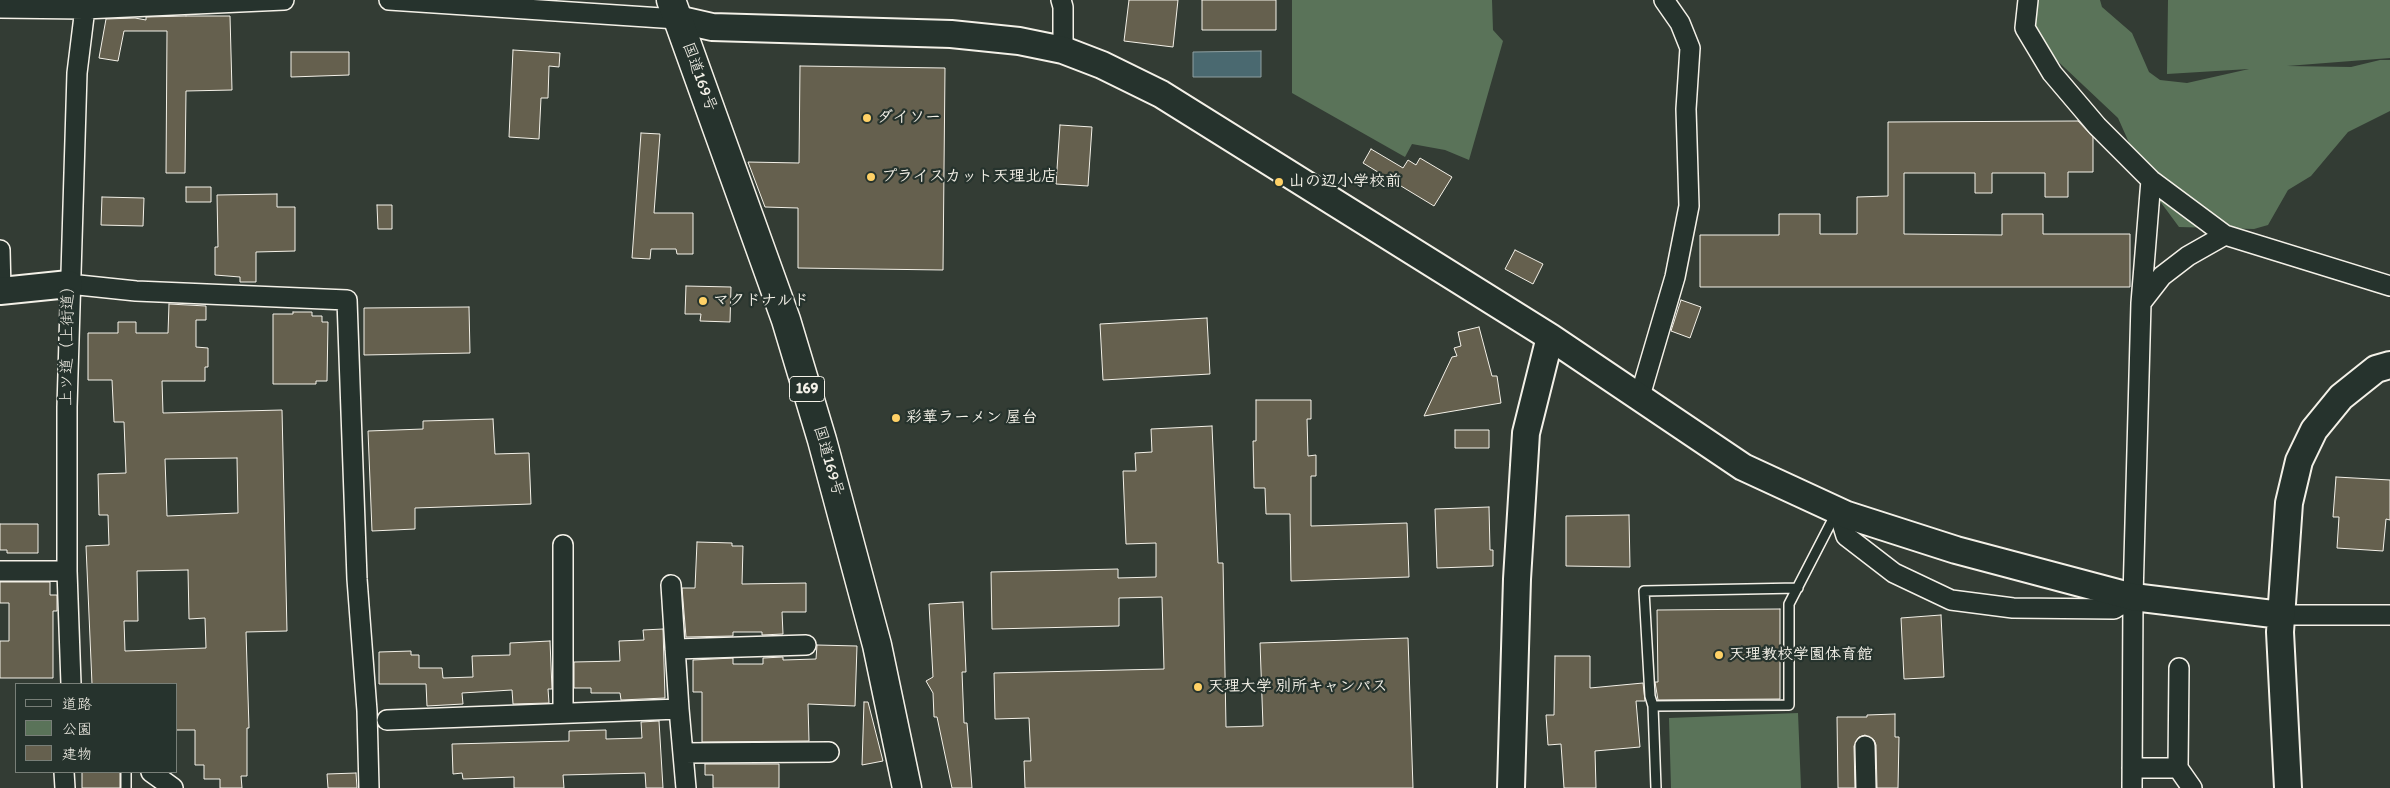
<!DOCTYPE html>
<meta charset="utf-8">
<style>
body{margin:0}
#map{position:relative;width:2390px;height:788px;overflow:hidden;background:#333c34;font-family:Itim,"Klee One",sans-serif}
canvas{display:block}
.legend{position:absolute;left:15px;top:683px;width:162px;height:90px;box-sizing:border-box;background:#26332d;border:1px solid #787f78;margin:0;padding:6px 9px;list-style:none;font-size:15px;color:#f4f1e8}
.legend li{display:flex;align-items:center;gap:10px;height:25px}
.legend b{width:25px;border:1px solid #787f78}
</style>
<div id="map">
<canvas width="2390" height="788"></canvas>
<ul class="legend">
<li><b style="height:6px;background:#26332d"></b>道路</li>
<li><b style="height:14px;background:#5a7359"></b>公園</li>
<li><b style="height:14px;background:#65604e"></b>建物</li>
</ul>
</div>
<script>
const ctx = document.querySelector('canvas').getContext('2d');
ctx.lineJoin = 'round';
function fill(path, color) { ctx.fillStyle = color; ctx.fill(path, 'evenodd'); }
const toPath = rows => new Path2D(rows.map(r => 'M' + r).join(''));
function strokePath(path, color, width, dash) { ctx.strokeStyle = color; ctx.lineWidth = width; ctx.lineCap = dash ? 'butt' : 'round'; ctx.setLineDash(dash || []); ctx.stroke(path); }
function write(font, color, halo, rows, align = 'center') {
  ctx.font = font + ' Itim,"Klee One",sans-serif'; ctx.lineWidth = 4.5; ctx.setLineDash([]); ctx.textBaseline = 'middle'; ctx.strokeStyle = halo; ctx.fillStyle = color; for (const [text, x, y, turn = 0] of rows) {
    ctx.save(); ctx.translate(x, y); ctx.rotate((+turn || 0) * Math.PI / 180); ctx.textAlign = isNaN(turn) ? turn : align; if (halo) ctx.strokeText(text, 0, 0); ctx.fillText(text, 0, 0); ctx.restore();
  }
}
fill(toPath([
 [1292,0,1492,0,1493,30,1503,41,1469,160,1445,150,1412,144,1405,157,1292,93],
 [2029,0,2100,0,2102,7,2132,33,2149,72,2160,80,2187,83,2249,69,2167,74,2168,0,2390,0,2390,58,2287,66,2351,67,2380,60,2390,60,2390,111,2348,132,2311,176,2288,190,2268,225,2254,229,2179,227,2148,185,2118,118,2031,36],
 [1798,713,1801,788,1671,788,1669,718]
]), '#5a7359');
const water = toPath([
 [1261,51,1261,77,1193,77,1193,52,1261,51]
]);
fill(water, '#4a6970');
strokePath(water, '#8e9fa0', 1);
const building = toPath([
 [1129,0,1178,0,1173,47,1124,41,1129,0],
 [1202,0,1276,0,1276,30,1202,30,1202,0],
 [186,16,230,16,232,90,186,91,185,173,166,173,167,31,124,31,118,61,99,58,106,19,135,18,146,20,146,17,186,16],
 [513,50,560,53,559,67,549,66,548,98,541,98,539,139,509,137,513,50],
 [291,52,349,52,349,75,291,77,291,52],
 [800,66,945,68,943,270,798,268,798,208,765,207,748,162,799,163,800,66],
 [2078,121,2093,137,2093,172,2068,172,2068,197,2045,197,2045,173,1992,173,1992,193,1975,193,1975,173,1904,173,1904,234,2002,235,2002,214,2043,214,2043,234,2130,234,2130,287,1700,287,1700,235,1779,235,1779,214,1820,214,1820,234,1857,234,1857,197,1888,196,1888,122,2078,121],
 [1060,125,1092,127,1088,186,1056,184,1060,125],
 [641,133,660,134,654,213,693,213,693,254,677,254,676,249,651,249,650,259,632,258,641,133],
 [1371,149,1403,168,1408,160,1416,165,1420,158,1452,177,1434,206,1363,163,1371,149],
 [186,187,211,187,211,202,186,202,186,187],
 [277,194,277,207,295,207,295,251,256,252,256,282,240,282,240,277,215,275,215,247,218,247,217,195,277,194],
 [102,197,144,198,143,226,101,225,102,197],
 [377,205,392,205,392,229,378,229,377,205],
 [1515,250,1543,264,1533,284,1505,269,1515,250],
 [686,286,731,287,730,322,700,321,701,314,685,314,686,286],
 [1681,300,1701,307,1690,338,1671,331,1681,300],
 [169,304,206,306,206,320,196,320,196,347,208,348,208,367,205,367,205,381,162,381,163,413,282,410,287,631,246,632,249,728,247,728,247,776,241,776,242,788,220,788,220,779,204,779,204,765,195,765,195,730,176,730,176,684,92,684,86,546,109,545,108,515,99,515,98,474,126,473,124,422,114,422,112,380,88,380,88,333,118,333,118,322,136,322,136,333,168,333,169,304],
 [237,458,238,513,167,516,165,459,237,458],
 [188,570,189,619,205,618,206,648,125,651,124,621,138,621,137,571,188,570],
 [469,307,470,353,364,355,364,308,469,307],
 [293,312,312,312,312,316,322,316,322,322,328,322,327,381,316,381,316,384,273,384,273,314,293,314,293,312],
 [1207,318,1210,374,1103,380,1100,324,1207,318],
 [1479,327,1492,376,1497,376,1501,403,1424,416,1452,357,1457,356,1454,348,1461,346,1458,332,1479,327],
 [1256,400,1311,400,1311,419,1307,419,1308,456,1316,455,1316,476,1311,476,1311,526,1407,523,1409,577,1291,581,1290,514,1266,514,1265,488,1254,488,1253,441,1256,441,1256,400],
 [493,419,495,454,529,453,531,504,415,508,415,529,372,531,368,431,423,429,423,421,493,419],
 [1212,426,1218,563,1223,563,1226,727,1263,726,1260,643,1408,638,1413,788,1025,788,1024,761,1031,761,1029,718,995,719,994,673,1164,669,1162,597,1119,598,1119,626,992,629,991,572,1118,569,1118,578,1156,577,1156,543,1126,544,1123,471,1136,471,1135,453,1152,452,1151,429,1212,426],
 [1455,430,1489,430,1489,448,1455,448,1455,430],
 [2336,477,2390,480,2390,520,2386,519,2383,551,2337,548,2339,517,2333,517,2336,477],
 [1489,507,1490,550,1493,550,1493,566,1437,568,1435,509,1489,507],
 [1629,515,1630,567,1566,566,1566,516,1629,515],
 [0,524,38,524,38,553,7,553,7,550,0,550,0,524],
 [697,542,732,543,732,546,743,546,742,584,806,583,806,612,782,612,783,634,762,635,762,632,733,632,733,636,686,637,682,588,695,588,697,542],
 [0,582,50,582,50,595,57,595,57,611,53,611,53,678,0,678,0,641,9,641,9,603,0,603,0,582],
 [963,602,966,672,962,672,964,723,967,723,972,788,952,788,937,717,934,717,933,693,926,681,933,677,929,604,963,602],
 [1780,609,1780,699,1658,700,1655,682,1658,682,1657,610,1780,609],
 [1941,615,1944,677,1904,679,1901,618,1941,615],
 [663,629,665,698,621,700,620,693,591,693,591,688,574,688,574,662,620,661,619,641,644,640,643,630,663,629],
 [550,641,552,689,548,689,549,703,513,704,512,690,462,693,463,704,427,706,426,684,379,684,379,652,411,651,411,655,419,655,419,668,442,668,443,678,473,677,472,656,510,655,510,643,550,641],
 [817,645,857,646,855,706,808,704,809,741,702,742,702,692,693,692,693,660,733,658,733,664,763,664,763,658,783,657,783,660,816,659,817,645],
 [1555,656,1590,656,1590,688,1643,683,1645,701,1636,701,1640,747,1595,751,1596,788,1564,788,1561,744,1548,745,1546,715,1554,715,1555,656],
 [864,702,868,702,883,761,862,765,864,702],
 [1895,714,1895,737,1899,737,1898,788,1877,788,1876,745,1874,740,1865,735,1859,737,1854,746,1855,788,1838,788,1837,717,1867,717,1867,715,1895,714],
 [659,721,663,788,646,788,645,773,563,775,564,788,514,788,514,777,463,779,462,773,453,774,452,744,569,741,569,731,606,730,606,739,642,738,641,722,659,721],
 [705,764,779,764,779,788,713,788,713,775,705,775,705,764],
 [82,772,120,772,120,788,82,788,82,772],
 [356,773,357,788,328,788,327,774,356,773]
]);
fill(building, '#65604e');
strokePath(building, '#f4f1e8', 1);
const lane = toPath([
 [1653,706,1650,696,1644,591,1798,588],
 [126,772,126,788],
 [1656,788,1653,706,1789,705,1789,604,1836,513]
]);
const street = toPath([
 [389,0,677,19],
 [1061,0,1063,7,1063,50],
 [2028,0,2025,28,2052,73,2097,126,2151,180,2225,235,2390,286],
 [0,8,84,9,284,0],
 [0,250,1,291],
 [69,284,136,291,347,300,357,579,367,711,369,788],
 [2141,303,2162,276,2188,256,2225,235],
 [1640,396,1675,277,1689,206,1686,109,1690,48,1680,23,1664,0],
 [1838,510,1846,536,1894,573,1951,600,2013,608,2114,609,2133,597],
 [0,571,67,571],
 [671,585,679,709],
 [2281,615,2390,615],
 [675,649,806,645],
 [2179,668,2178,768,2192,788],
 [71,684,67,571,67,407,77,73,86,0],
 [563,713,563,545],
 [387,720,679,709,686,788],
 [1865,746,1866,788],
 [683,753,829,752],
 [2132,768,2178,768],
 [64,772,65,788],
 [151,772,173,788],
 [2132,788,2133,597,2141,303,2151,180]
]);
const secondary = toPath([
 [677,19,712,27,951,34,1019,41,1063,50,1102,65,1161,94,1550,337,1743,467,1847,515,1956,550,2133,597,2281,615],
 [0,291,69,284],
 [1511,788,1517,579,1526,433,1550,337],
 [2288,788,2280,632,2289,503,2299,461,2314,430,2341,397,2376,369,2390,365]
]);
const highway = toPath([
 [671,0,786,320,822,440,877,645,907,788]
]);
strokePath(lane, '#f4f1e8', 12);
strokePath(street, '#f4f1e8', 22);
strokePath(secondary, '#f4f1e8', 30);
strokePath(highway, '#f4f1e8', 31);
strokePath(lane, '#26332d', 9);
strokePath(street, '#26332d', 19);
strokePath(secondary, '#26332d', 26);
strokePath(highway, '#26332d', 28);
for (const [x, y, r, color] of [
 [867,118,5,"#ffd166"],
 [871,177,5,"#ffd166"],
 [1279,182,5,"#ffd166"],
 [703,301,5,"#ffd166"],
 [896,418,5,"#ffd166"],
 [1719,655,5,"#ffd166"],
 [1198,687,5,"#ffd166"]
]) { const dot = new Path2D(); dot.arc(x, y, r, 0, 2 * Math.PI); ctx.fillStyle = color; ctx.fill(dot); strokePath(dot, '#26332d', 2); }
for (const [x, y, w] of [
 [807,389,35]
]) { const box = new Path2D(); box.roundRect(x - w / 2, y - 12.5, w, 25, 4); ctx.fillStyle = '#26332d'; ctx.fill(box); strokePath(box, '#f4f1e8', 1); }
write('bold 15px', '#f4f1e8', null, [
 ["169",807,389]
]);
write('16px', '#f4f1e8', '#26332d', [
 ["国道169号",699,77,70],
 ["上ツ道（上街道）",68,342,-89],
 ["国道169号",828,461,74]
]);
write('bold 16px', '#f4f1e8', '#26332d', [
 ["ダイソー",877,118],
 ["プライスカット天理北店",881,177],
 ["山の辺小学校前",1289,182],
 ["マクドナルド",713,301],
 ["彩華ラーメン 屋台",906,418],
 ["天理教校学園体育館",1729,655],
 ["天理大学 別所キャンパス",1208,687]
], 'left');
</script>
